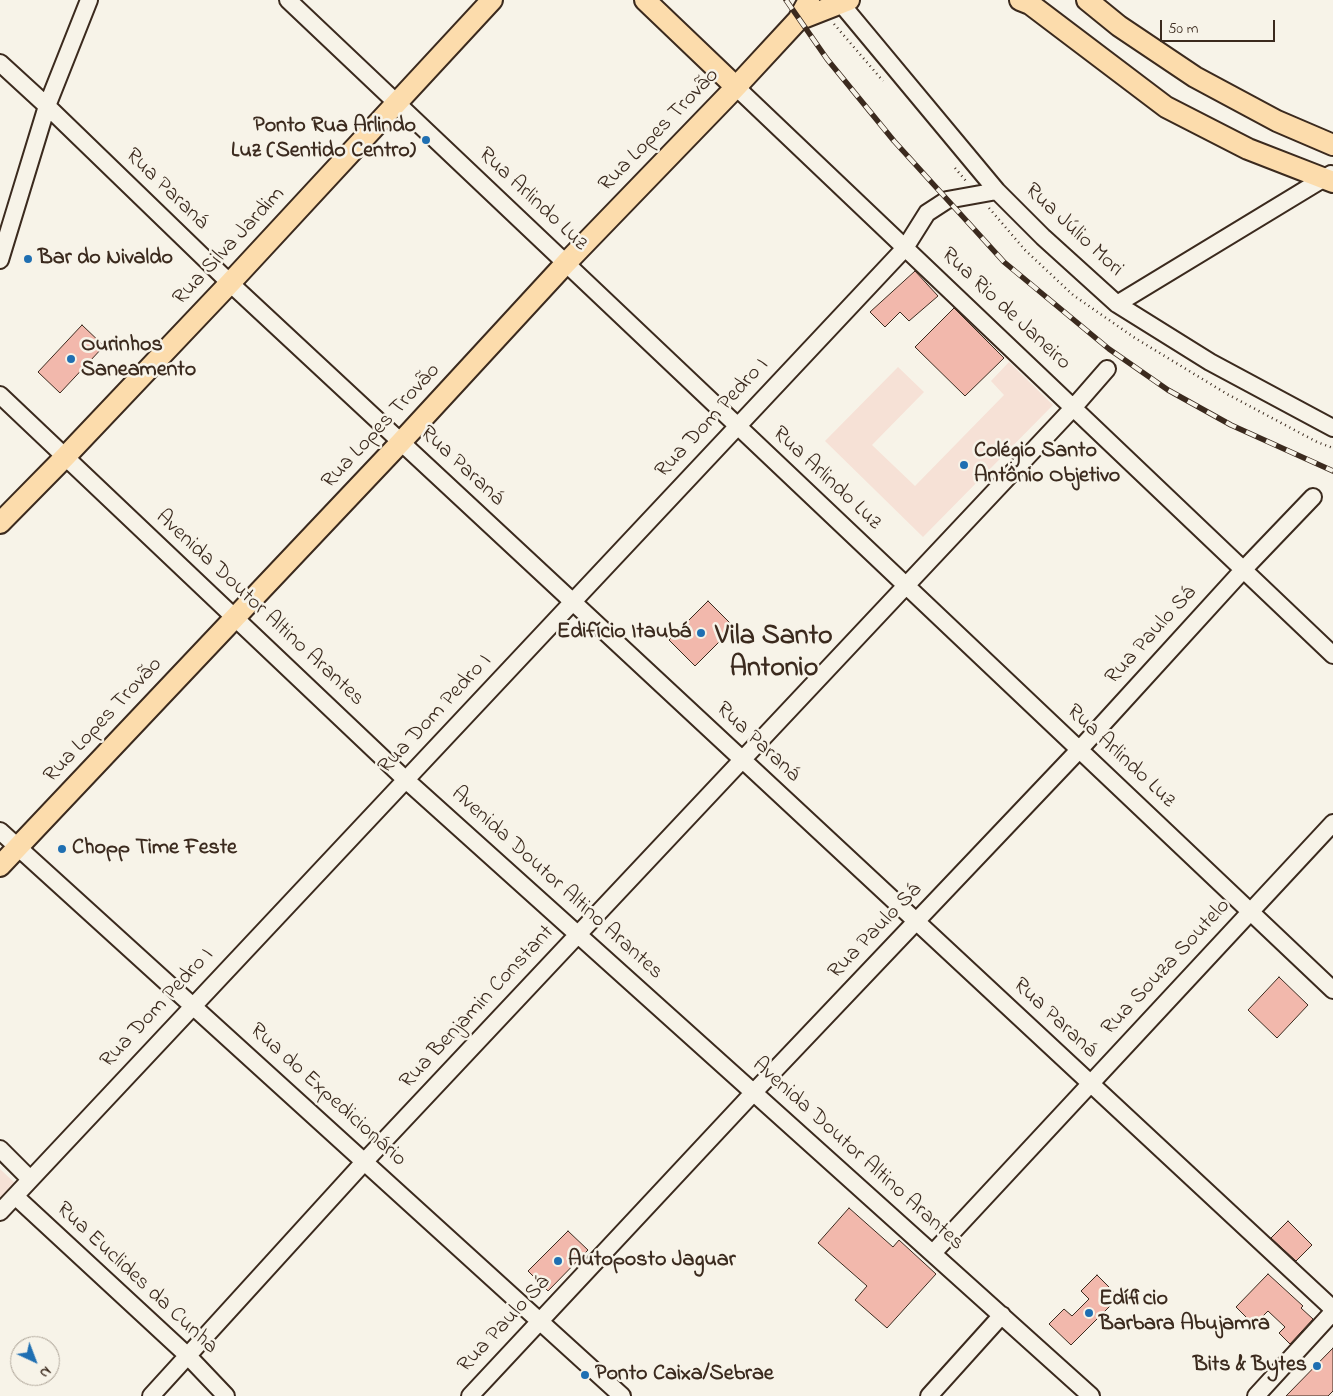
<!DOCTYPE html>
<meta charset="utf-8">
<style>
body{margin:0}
#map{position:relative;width:1333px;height:1396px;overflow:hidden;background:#f7f3e8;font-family:"Indie Flower",sans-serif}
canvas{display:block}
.north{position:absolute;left:10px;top:1336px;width:50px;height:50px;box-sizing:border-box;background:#f7f3e8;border:1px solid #aca397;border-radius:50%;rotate:137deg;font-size:14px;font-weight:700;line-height:20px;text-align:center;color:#3b2a1e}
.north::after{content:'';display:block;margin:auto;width:18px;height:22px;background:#1f6fb2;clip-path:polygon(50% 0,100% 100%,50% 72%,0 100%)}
.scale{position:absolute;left:1160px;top:20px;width:115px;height:22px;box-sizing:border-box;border:2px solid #3b2a1e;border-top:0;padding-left:6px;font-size:15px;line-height:18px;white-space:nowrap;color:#3b2a1e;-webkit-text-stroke:4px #f7f3e8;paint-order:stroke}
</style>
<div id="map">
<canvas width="1333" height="1396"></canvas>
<div class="north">N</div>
<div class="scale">50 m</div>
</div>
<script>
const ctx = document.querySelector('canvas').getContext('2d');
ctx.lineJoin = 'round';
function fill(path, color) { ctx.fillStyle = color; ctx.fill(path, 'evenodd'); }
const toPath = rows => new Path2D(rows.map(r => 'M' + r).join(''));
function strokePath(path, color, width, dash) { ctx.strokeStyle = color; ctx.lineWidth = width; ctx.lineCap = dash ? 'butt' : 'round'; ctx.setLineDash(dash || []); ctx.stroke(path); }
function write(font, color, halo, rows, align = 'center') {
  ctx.font = font + ' "Indie Flower",sans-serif'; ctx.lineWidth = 5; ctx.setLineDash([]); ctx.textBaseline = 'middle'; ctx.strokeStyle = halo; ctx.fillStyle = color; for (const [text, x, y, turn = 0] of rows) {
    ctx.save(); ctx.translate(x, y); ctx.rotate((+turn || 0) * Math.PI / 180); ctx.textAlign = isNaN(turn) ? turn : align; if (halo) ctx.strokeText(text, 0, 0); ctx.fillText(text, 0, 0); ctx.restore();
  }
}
fill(toPath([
 [1009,362,1053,405,923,537,825,441,898,367,924,392,872,445,915,486,1004,395,991,381],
 [0,1169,17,1185,0,1203]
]), '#f6e1d6');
const building = toPath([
 [915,271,938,296,909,321,900,312,885,327,870,312,915,271],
 [954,308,1004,358,965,396,915,347,954,308],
 [82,325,104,346,60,393,38,372,82,325],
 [708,601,734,627,695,666,669,640,708,601],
 [1279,977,1308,1005,1277,1038,1248,1010,1279,977],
 [849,1208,893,1247,899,1240,936,1274,887,1328,855,1300,867,1286,818,1243,849,1208],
 [1288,1221,1312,1245,1296,1261,1271,1238,1288,1221],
 [568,1231,588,1250,548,1291,528,1271,568,1231],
 [1268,1274,1303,1306,1301,1308,1313,1319,1290,1344,1279,1333,1285,1327,1268,1311,1254,1325,1236,1307,1268,1274],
 [1097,1275,1119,1297,1071,1345,1049,1324,1064,1309,1072,1316,1089,1299,1081,1291,1097,1275],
 [1333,1348,1333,1391,1328,1396,1286,1396,1333,1348]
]);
fill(building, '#f2b8ac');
strokePath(building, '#3b2a1e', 1);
const minor = toPath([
 [288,0,1333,990],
 [838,0,997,191,1043,237,1117,304,1210,362,1333,428],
 [0,63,47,106,230,283,1333,1309],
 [736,87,1333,655],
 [0,260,47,106,89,0],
 [1117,304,1331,174],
 [0,395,406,780,1091,1396],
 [0,831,622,1396],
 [0,1149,30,1179],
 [15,1196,188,1356,226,1396],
 [0,1212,905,248,927,213,947,200,997,191],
 [933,1253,1333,823],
 [151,1396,365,1161,1073,408,1107,369],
 [470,1396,754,1092,1079,750,1244,569,1313,497],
 [929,1396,1002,1315],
 [1256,1396,1333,1312]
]);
const major = toPath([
 [645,0,736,87],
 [1020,0,1030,4,1166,107,1248,149,1333,182],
 [1087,0,1119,26,1195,77,1277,121,1333,145],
 [798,20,849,0],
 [0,523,65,457,230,283,492,0],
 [0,866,401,442,566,263,736,87,798,20,809,0]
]);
strokePath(minor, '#3b2a1e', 20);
strokePath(major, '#3b2a1e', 24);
strokePath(toPath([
 [834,24,883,81],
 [955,168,966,181],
 [989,208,1025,250,1073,295,1135,338,1227,394,1317,442,1333,448]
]), '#3b2a1e', 2.5, [1, 4]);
strokePath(minor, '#f7f3e8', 16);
strokePath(major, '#fcdcac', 20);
const rail = toPath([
 [786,0,827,59,894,141,1004,262,1109,349,1168,390,1231,425,1333,471]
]);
strokePath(rail, '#3b2a1e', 5.5);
strokePath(rail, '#f7f3e8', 4, [11]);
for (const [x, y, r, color] of [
 [426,140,5,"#1f6fb2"],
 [28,259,5,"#1f6fb2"],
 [71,359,5,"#1f6fb2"],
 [964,465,5,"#1f6fb2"],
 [701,633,5,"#1f6fb2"],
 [62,849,5,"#1f6fb2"],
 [558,1261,5,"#1f6fb2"],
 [1089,1313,5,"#1f6fb2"],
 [1317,1366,5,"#1f6fb2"],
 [585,1375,5,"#1f6fb2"]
]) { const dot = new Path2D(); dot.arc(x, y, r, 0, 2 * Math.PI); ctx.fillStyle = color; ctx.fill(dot); strokePath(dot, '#f7f3e8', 2); }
write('bold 22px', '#3b2a1e', '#f7f3e8', [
 ["Ponto Rua Arlindo",416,127,"right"],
 ["Luz (Sentido Centro)",416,152,"right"],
 ["Bar do Nivaldo",38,259],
 ["Ourinhos",81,346],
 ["Saneamento",81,371],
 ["Colégio Santo",974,452],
 ["Antônio Objetivo",974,477],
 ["Edifício Itaubá",691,633,"right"],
 ["Chopp Time Feste",72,849],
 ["Autoposto Jaguar",568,1261],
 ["Edíficio",1099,1300],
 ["Barbara Abujamra",1099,1325],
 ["Bits & Bytes",1307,1366,"right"],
 ["Ponto Caixa/Sebrae",595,1375]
], 'left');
write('22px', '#3b2a1e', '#f7f3e8', [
 ["Rua Lopes Trovão",660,131,-46],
 ["Rua Paraná",166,190,44],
 ["Rua Arlindo Luz",532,200,43],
 ["Rua Júlio Mori",1073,231,43],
 ["Rua Silva Jardim",230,247,-47],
 ["Rua Rio de Janeiro",1005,310,43],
 ["Rua Dom Pedro I",713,419,-47],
 ["Rua Lopes Trovão",382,427,-47],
 ["Rua Paraná",461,467,43],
 ["Rua Arlindo Luz",826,479,43],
 ["Avenida Doutor Altino Arantes",259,609,43],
 ["Rua Paulo Sá",1152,636,-48],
 ["Rua Dom Pedro I",436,715,-47],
 ["Rua Lopes Trovão",104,721,-47],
 ["Rua Paraná",757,743,43],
 ["Rua Arlindo Luz",1120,757,43],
 ["Avenida Doutor Altino Arantes",556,884,42],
 ["Rua Paulo Sá",876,932,-46],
 ["Rua Souza Soutelo",1167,968,-47],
 ["Rua Benjamin Constant",478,1008,-47],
 ["Rua Dom Pedro I",158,1009,-47],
 ["Rua Paraná",1054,1019,43],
 ["Rua do Expedicionário",327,1096,42],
 ["Avenida Doutor Altino Arantes",857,1155,42],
 ["Rua Euclides da Cunha",136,1279,43],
 ["Rua Paulo Sá",505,1325,-47]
]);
write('bold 28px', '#3b2a1e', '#f7f3e8', [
 ["Vila Santo",774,638],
 ["Antonio",774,670]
]);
</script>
